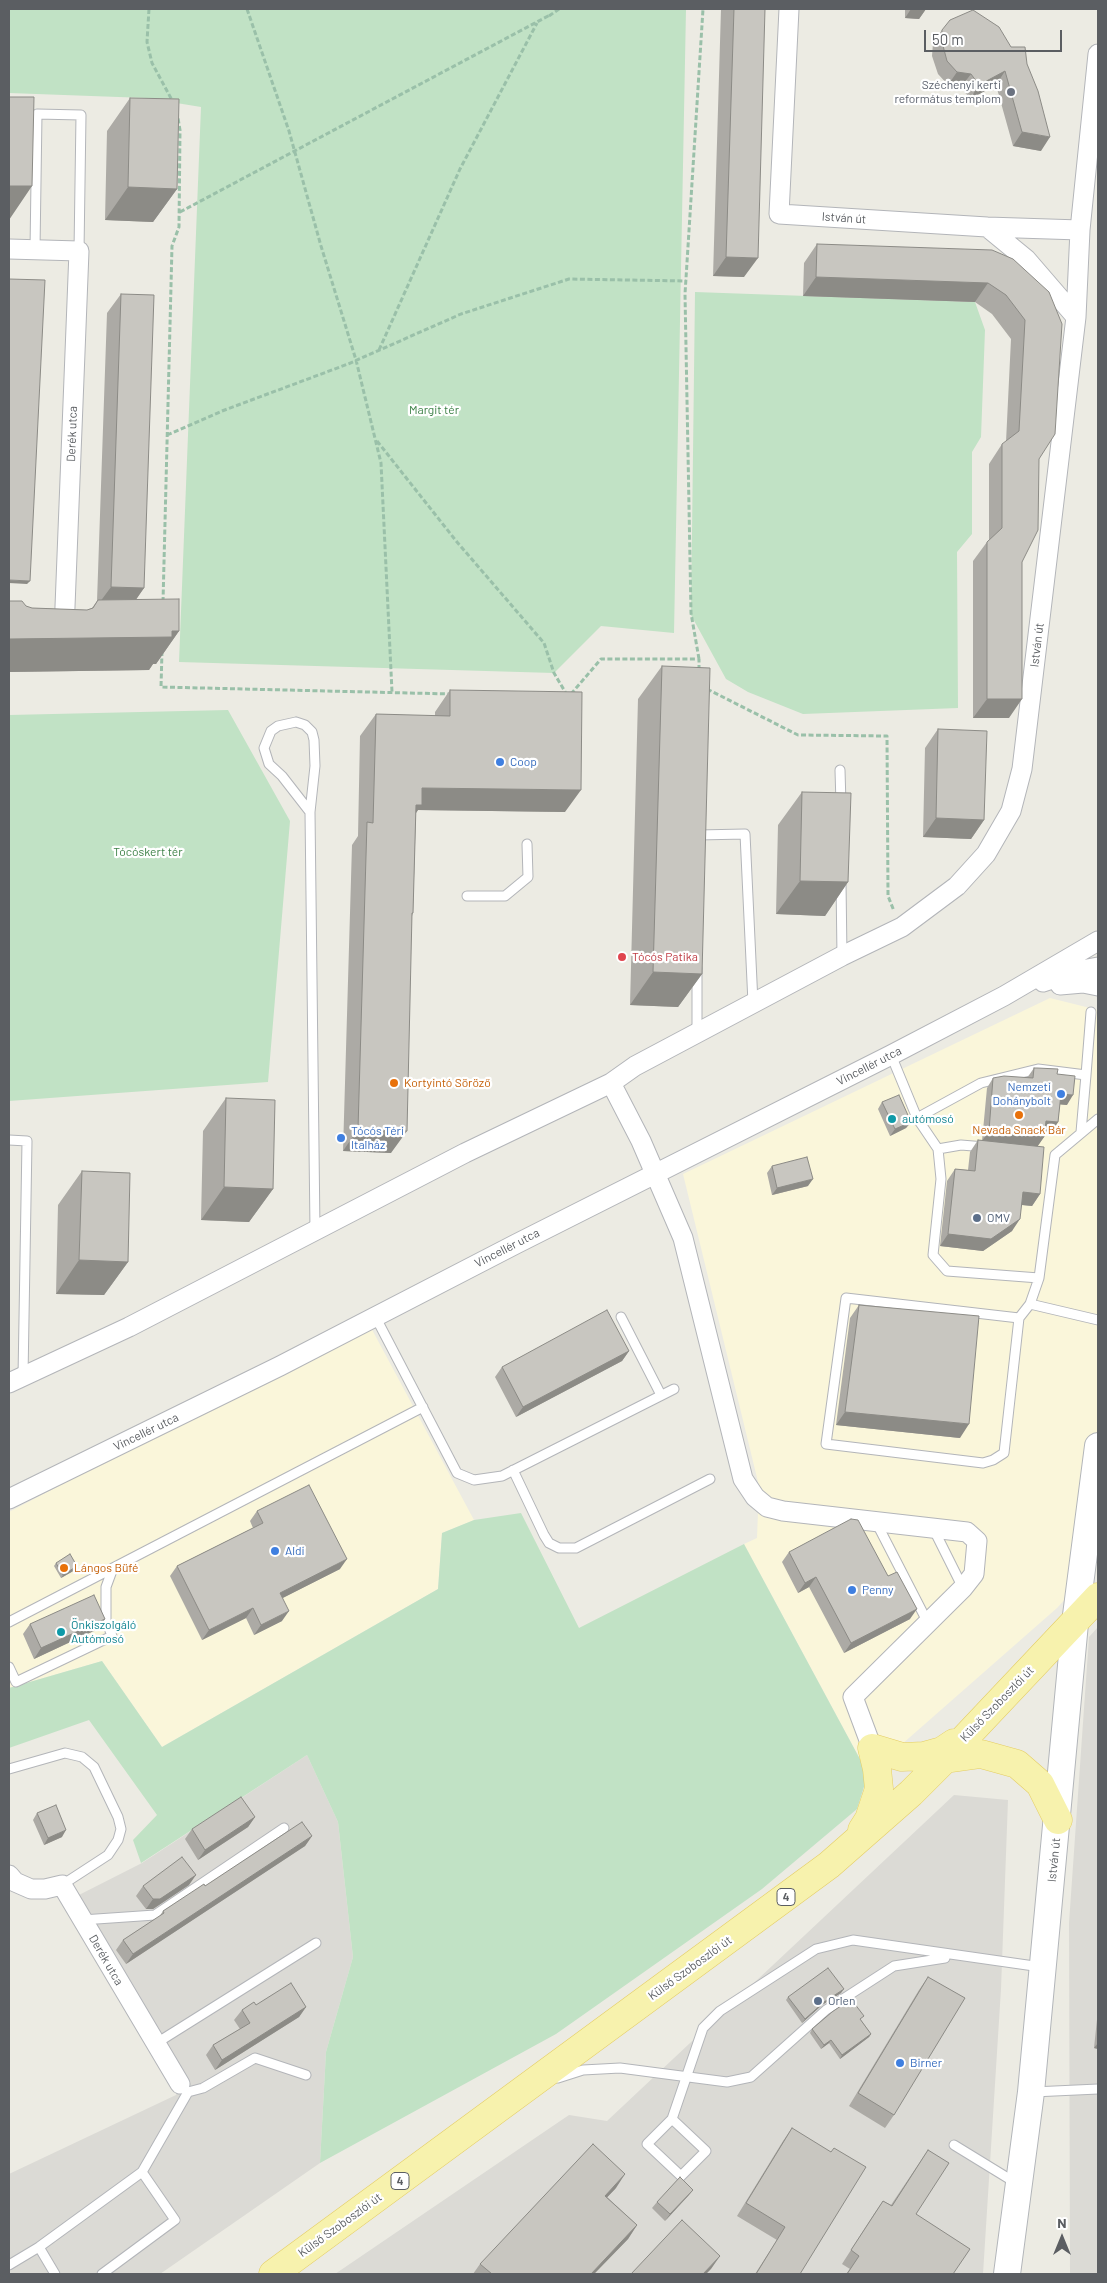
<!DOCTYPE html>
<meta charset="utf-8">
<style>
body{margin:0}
#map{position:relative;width:1107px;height:2283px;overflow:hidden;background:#ecebe3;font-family:Barlow,sans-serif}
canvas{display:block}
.frame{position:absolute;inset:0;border:10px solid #5b5e62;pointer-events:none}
.north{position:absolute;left:1037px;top:2213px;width:50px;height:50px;-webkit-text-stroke:4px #fff;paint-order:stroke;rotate:0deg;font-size:14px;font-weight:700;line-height:20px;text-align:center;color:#5b5e62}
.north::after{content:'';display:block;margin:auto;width:18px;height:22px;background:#5b5e62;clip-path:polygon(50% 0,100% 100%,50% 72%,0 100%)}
.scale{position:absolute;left:924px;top:30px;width:138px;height:22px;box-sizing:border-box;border:2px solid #5b5e62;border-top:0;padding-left:6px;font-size:15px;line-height:18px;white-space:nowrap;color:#5b5e62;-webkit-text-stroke:4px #fff;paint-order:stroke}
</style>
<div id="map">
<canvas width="1107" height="2283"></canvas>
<div class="frame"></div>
<div class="north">N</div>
<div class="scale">50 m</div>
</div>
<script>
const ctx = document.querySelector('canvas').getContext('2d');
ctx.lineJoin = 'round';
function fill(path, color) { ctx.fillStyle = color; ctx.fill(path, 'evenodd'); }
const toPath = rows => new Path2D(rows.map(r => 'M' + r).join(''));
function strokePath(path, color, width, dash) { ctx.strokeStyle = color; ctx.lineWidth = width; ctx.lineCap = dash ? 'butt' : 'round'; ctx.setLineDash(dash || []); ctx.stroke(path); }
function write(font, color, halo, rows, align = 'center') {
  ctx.font = font + ' Barlow,sans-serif'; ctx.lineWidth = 4.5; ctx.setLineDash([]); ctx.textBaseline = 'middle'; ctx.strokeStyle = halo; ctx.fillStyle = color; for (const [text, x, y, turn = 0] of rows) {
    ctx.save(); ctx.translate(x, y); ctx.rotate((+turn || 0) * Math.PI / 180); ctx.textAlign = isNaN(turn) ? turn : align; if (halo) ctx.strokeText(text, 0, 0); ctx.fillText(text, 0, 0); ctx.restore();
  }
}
fill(toPath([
 [1050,998,1098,1010,1098,1563,1057,1608,868,1774,744,1544,757,1538,759,1486,683,1174],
 [369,1324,474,1520,442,1533,438,1589,162,1747,102,1661,9,1688,9,1512]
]), '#faf6da');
fill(toPath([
 [1098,1627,1098,2274,1070,2274,1069,1923,1089,1637],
 [307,1755,338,1822,353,1957,326,2052,320,2163,160,2274,9,2274,9,2174,176,2095,184,2075,75,1897,142,1863],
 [954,1795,1008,1800,1001,1989,983,2274,335,2274,569,2115,607,2121]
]), '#dbdad5');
fill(toPath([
 [9,9,686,9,674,633,601,626,554,673,179,662,201,107,146,98,9,93],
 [695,292,975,302,985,330,981,437,972,452,972,534,957,552,958,708,803,714,748,692,726,679,691,615],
 [228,710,290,821,268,1082,9,1101,9,715],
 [521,1513,579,1628,744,1544,868,1774,857,1809,762,1889,556,2034,320,2163,326,2052,353,1957,338,1822,307,1755,141,1863,133,1840,157,1815,89,1720,9,1748,9,1688,102,1661,162,1747,438,1589,442,1533,474,1520]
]), '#c1e2c5');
const lane = toPath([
 [35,249,37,114,81,115,79,251],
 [296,722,305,725,312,732,314,740,315,766,310,812,282,776,269,764,264,748,271,731,278,726,296,722],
 [840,770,841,804],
 [310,812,315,1230],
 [698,835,745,834,753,1003],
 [841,882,842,956],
 [467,896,505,896,528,877,527,844],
 [697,1033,697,968],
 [891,1055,917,1118,938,1149,941,1179,933,1255,947,1271,1039,1278,1030,1304],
 [1086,1075,1091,1012],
 [917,1118,981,1083,1038,1069,1086,1075,1081,1132],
 [9,1140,27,1141,23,1377],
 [938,1149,961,1145,985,1147],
 [1039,1278,1055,1155,1098,1119],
 [375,1316,457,1473,474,1480,502,1476,674,1389],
 [621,1317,661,1395],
 [1019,1318,846,1298,826,1444,983,1463,993,1460,1004,1453,1019,1318,1030,1304,1098,1320],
 [513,1470,544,1535,549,1543,559,1548,576,1548,710,1479],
 [876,1522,928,1623],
 [933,1528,963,1588],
 [9,1622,423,1407],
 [9,1667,16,1682,112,1636,106,1620,106,1587,113,1568],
 [9,1769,65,1753,82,1757,94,1767,118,1817,121,1829,118,1840,108,1855,62,1885],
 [82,1920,155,1915,284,1828],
 [155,2044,316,1943],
 [558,2078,583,2070,620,2068,727,2082,751,2077,826,2010,894,1966,945,1958],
 [184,2088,188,2092,203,2088,255,2058,306,2075],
 [1033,2092,1098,2089],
 [672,2119,706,2151,681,2176,647,2144,672,2119,703,2028,720,2011,816,1949,853,1940,1041,1967],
 [954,2145,1016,2183],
 [39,2247,55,2274],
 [9,2265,39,2247,142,2172,188,2092],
 [102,2274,175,2220,142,2172]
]);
const street = toPath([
 [789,9,779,214,987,227,1026,259,1076,317],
 [987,227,1080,230],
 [9,249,79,251,64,632,62,632],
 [1043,982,1076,971,1098,967],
 [1060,985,1083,983,1098,986],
 [611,1083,641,1141,683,1238,743,1479,755,1497,767,1507,783,1511,967,1532,977,1541,974,1574,963,1588,853,1697,872,1748],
 [9,1383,129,1327,465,1153,611,1083,635,1066,842,956,902,927,957,886,986,854,1011,811,1022,769,1076,317,1080,230,1098,54],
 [9,1499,280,1366,516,1244,891,1055,1004,996,1098,941],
 [9,1875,15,1882,31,1889,45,1889,62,1885,180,2084]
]);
const secondary = toPath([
 [1007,2274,1031,2092,1075,1623,1098,1446]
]);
const primary = toPath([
 [872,1748,902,1757,924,1756,942,1751,954,1743],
 [945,1759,981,1754,1017,1764,1040,1784,1058,1820],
 [862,1830,869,1819,879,1789,877,1769,872,1748],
 [273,2274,829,1865,911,1793,945,1759,1098,1597]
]);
strokePath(lane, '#b3b5b9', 11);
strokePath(street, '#b3b5b9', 21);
strokePath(secondary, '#b2b5b9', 28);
strokePath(primary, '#e4cd64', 29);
strokePath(toPath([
 [149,9,147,42,152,63,173,102],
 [247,9,289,131,321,246,356,360,381,463,392,692],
 [549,16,559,9],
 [180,212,550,15],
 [379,350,460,169,537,23],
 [167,435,222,411,348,364,461,314,569,279,686,281],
 [377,441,457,542,544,643,554,673,567,695],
 [163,602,172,246,179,227,180,130,178,118],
 [162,651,161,687,451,694],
 [699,659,691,613,685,294,703,9],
 [707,689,798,735,887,736,888,896,894,911],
 [571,694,601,659,699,659,699,670]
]), '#9ac0a9', 3, [5, 2.5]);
strokePath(lane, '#fff', 9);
strokePath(street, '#fff', 19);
strokePath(secondary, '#fff', 26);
strokePath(primary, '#f7f2ad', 28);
fill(toPath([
 [721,9,765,9,744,277,713,276],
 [905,9,926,9,919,19,905,18],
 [942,30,1011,47,1027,64,1041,151,1013,146,996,85,970,99,961,87,948,85,938,74,932,56,933,43],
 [130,98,177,189,153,222,105,220,107,131],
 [817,244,1049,292,1039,459,1022,562,1009,718,973,718,973,561,987,542,989,540,989,464,1002,444,1006,442,1011,339,992,314,975,302,803,296,804,263],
 [121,294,144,588,136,599,179,631,156,664,153,664,149,670,9,672,9,601,32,608,87,610,92,608,97,601,107,313],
 [662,666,702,974,678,1007,630,1005,638,699],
 [450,690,565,812,418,810,416,813,413,913,412,916,391,1153,343,1151,352,845,358,836,360,736,376,714,435,716,435,712],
 [938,729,984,820,971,839,923,837,925,748],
 [802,792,848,882,825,916,776,914,778,825],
 [1034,1068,1057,1074,1067,1105,1060,1104,1058,1122,1052,1132,1045,1131,1044,1137,1037,1147,1040,1194,1032,1206,1021,1205,1012,1231,983,1251,940,1246,947,1181,955,1169,968,1170,970,1152,978,1140,982,1141,987,1088,993,1078,1027,1078],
 [226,1098,273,1189,249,1222,201,1220,203,1131],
 [882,1102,911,1122,906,1128,890,1136,878,1109],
 [772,1166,808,1186,772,1195,767,1173],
 [82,1171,128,1262,104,1295,56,1294,58,1205],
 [859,1305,960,1438,836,1425,850,1318],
 [629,1351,622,1361,516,1417,495,1377,502,1367],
 [257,1511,340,1569,282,1598,282,1621,254,1635,246,1618,202,1640,170,1576,177,1566,253,1528,250,1521],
 [789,1552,910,1619,844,1653,809,1587,798,1593,782,1562],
 [56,1563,77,1566,75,1570,61,1578,54,1566],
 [105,1619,98,1629,34,1659,23,1634,30,1624],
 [37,1813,62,1837,44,1845,33,1820],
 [255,1817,248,1827,198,1860,185,1839,192,1829],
 [312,1836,305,1846,126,1964,116,1950,123,1940,159,1917,163,1911,205,1886],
 [189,1885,153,1909,146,1909,136,1896,143,1886],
 [928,1977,894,2115,885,2128,849,2106,919,1990],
 [841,1993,822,2005,802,2023,786,2000,788,1997],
 [256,2005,306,2007,299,2017,215,2070,206,2055,213,2045,240,2029,234,2020,242,2010],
 [1098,2010,1098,2049,1094,2048],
 [861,2020,871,2034,869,2037,840,2059,829,2043,821,2049,810,2033,812,2029],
 [792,2128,800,2274,755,2274,777,2240,737,2216,783,2141],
 [928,2150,916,2214,953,2274,846,2274,850,2269,842,2264,874,2214,883,2201,891,2205],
 [616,2188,607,2197,637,2225,628,2239,594,2274,473,2274,480,2264],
 [693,2190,688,2196,665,2221,652,2208,657,2202]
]), '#acaaa5');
fill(toPath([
 [911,9,926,9,919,19,905,18],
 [1005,71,996,85,970,99,979,85],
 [957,72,971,74,961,87,948,85],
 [1022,132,1050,137,1041,151,1013,146],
 [9,186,32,186,9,220],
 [128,187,177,189,153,222,105,220],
 [726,257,758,258,744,277,713,276],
 [816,277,988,283,975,302,803,296],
 [9,580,30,581,27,584,9,583],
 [111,587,144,588,131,607,97,606],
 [172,631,179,631,156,664,153,664,149,670,9,672,9,639],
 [987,699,1022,699,1009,718,973,718],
 [422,788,581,790,565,812,418,810,406,827],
 [936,818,984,820,971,839,923,837],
 [800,881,848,882,825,916,776,914],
 [653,972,702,974,678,1007,630,1005],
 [1061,1094,1073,1095,1067,1105,1054,1104],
 [1046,1121,1058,1122,1052,1132,1039,1131],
 [911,1122,906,1128,890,1136,895,1129],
 [358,1129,407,1131,391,1153,343,1151],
 [989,1131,1044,1137,1037,1147,982,1141],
 [813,1179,808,1186,772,1195,777,1188],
 [224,1187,273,1189,249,1222,201,1220],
 [1023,1192,1040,1194,1032,1206,1014,1204],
 [1020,1219,1012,1231,983,1251,940,1246,948,1234],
 [79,1260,128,1262,104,1295,56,1294],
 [629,1351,622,1361,516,1417,523,1407],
 [845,1412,969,1424,960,1438,836,1425],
 [347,1559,340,1569,273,1603,280,1593],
 [77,1566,75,1570,61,1578,63,1575],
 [816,1577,809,1587,798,1593,805,1583],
 [253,1608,246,1618,202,1640,209,1630],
 [917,1609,910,1619,844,1653,851,1643],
 [289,1611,282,1621,254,1635,261,1625],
 [105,1619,98,1629,34,1659,41,1648],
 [255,1817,248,1827,198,1860,205,1850],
 [66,1830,62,1837,44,1845,48,1838],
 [312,1836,305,1846,126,1964,133,1954],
 [196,1875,189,1885,153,1909,146,1909,153,1899],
 [844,1989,841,1993,822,2005,802,2023,805,2019,824,2002],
 [306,2007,299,2017,215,2070,222,2060],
 [871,2034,869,2037,840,2059,842,2055],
 [831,2040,829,2043,821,2049,824,2045],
 [1098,2043,1098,2049,1094,2048],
 [625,2174,616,2188,596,2209,605,2196],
 [693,2190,688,2196,665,2221,670,2214],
 [637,2225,628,2239,594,2274,591,2274],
 [720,2256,711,2269,706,2274,703,2274]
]), '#8c8b86');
const building = toPath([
 [734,9,765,9,758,258,726,257,734,9],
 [973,10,999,27,1011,47,1025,47,1027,64,1038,91,1050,137,1022,132,1005,71,979,85,971,74,957,72,947,61,942,42,942,30,950,20,973,10],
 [9,97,34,97,32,186,9,186,9,97],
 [130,98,179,99,177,189,128,187,130,98],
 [817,244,992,250,1013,259,1049,292,1062,324,1055,434,1039,459,1038,530,1022,562,1022,699,987,699,987,542,1002,528,1002,444,1019,431,1025,320,1006,295,988,283,816,277,817,244],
 [9,279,45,280,30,581,9,580,9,279],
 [121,294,154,295,144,588,111,587,121,294],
 [179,599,179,631,172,631,172,637,9,639,9,601,22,601,26,606,32,608,87,610,93,608,98,600,179,599],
 [662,666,710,668,702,974,653,972,662,666],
 [450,690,582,692,581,790,422,788,422,805,416,805,413,913,412,913,407,1131,358,1129,367,822,373,823,376,714,450,716,450,690],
 [938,729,987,731,984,820,936,818,938,729],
 [802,792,851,793,848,882,800,881,802,792],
 [1034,1068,1037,1068,1058,1069,1057,1074,1075,1076,1073,1095,1061,1094,1058,1122,1046,1121,1044,1137,989,1131,993,1078,1004,1076,1033,1078,1034,1068],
 [899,1095,911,1122,895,1129,882,1102,899,1095],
 [226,1098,275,1100,273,1189,224,1187,226,1098],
 [978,1140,1044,1147,1040,1194,1023,1192,1020,1219,991,1239,948,1234,955,1169,975,1171,978,1140],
 [807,1157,813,1179,777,1188,772,1166,807,1157],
 [82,1171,130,1173,128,1262,79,1260,82,1171],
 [859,1305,979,1316,969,1424,845,1412,859,1305],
 [607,1310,629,1351,523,1407,502,1367,607,1310],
 [309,1485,347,1559,280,1593,289,1611,261,1625,253,1608,209,1630,177,1566,263,1523,257,1511,309,1485],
 [851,1519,858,1520,888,1576,897,1572,917,1609,851,1643,816,1577,805,1583,789,1552,851,1519],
 [70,1554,77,1566,63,1575,56,1563,70,1554],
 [94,1595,105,1619,41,1648,30,1624,94,1595],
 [241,1797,255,1817,205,1850,192,1829,241,1797],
 [56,1805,66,1830,48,1838,37,1813,56,1805],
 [302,1822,312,1836,133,1954,123,1940,164,1913,163,1911,204,1884,205,1886,302,1822],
 [182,1857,196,1875,160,1899,153,1899,143,1886,182,1857],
 [828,1968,844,1989,824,2002,805,2019,788,1997,828,1968],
 [928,1977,965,1998,894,2115,858,2093,928,1977],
 [291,1983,306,2007,222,2060,213,2045,250,2023,242,2010,254,2002,256,2005,291,1983],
 [851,1999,864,2016,860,2019,871,2034,842,2055,831,2040,824,2045,812,2029,832,2012,851,1999],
 [792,2128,831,2152,834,2148,866,2167,800,2274,756,2274,785,2227,746,2203,792,2128],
 [593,2144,625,2174,605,2196,637,2225,591,2274,492,2274,480,2264,593,2144],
 [928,2150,949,2163,916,2214,970,2249,953,2274,847,2274,859,2256,851,2250,883,2201,892,2206,928,2150],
 [680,2177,693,2190,670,2214,657,2202,680,2177],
 [682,2220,720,2256,703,2274,631,2274,682,2220]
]);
fill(building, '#c8c6c0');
strokePath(building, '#8c8b86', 1);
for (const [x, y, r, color] of [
 [1011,92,5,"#6b7280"],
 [500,762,5,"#3f7fe0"],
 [622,957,5,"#e0444e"],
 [394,1083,5,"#e8710a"],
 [1061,1094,5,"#3f7fe0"],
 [1019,1115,5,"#e8710a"],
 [892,1119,5,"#0f9aa8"],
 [341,1138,5,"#3f7fe0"],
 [977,1218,5,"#5c6f8a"],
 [275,1551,5,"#3f7fe0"],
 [64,1568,5,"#e8710a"],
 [852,1590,5,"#3f7fe0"],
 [61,1632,5,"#0f9aa8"],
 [818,2001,5,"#5c6f8a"],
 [900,2063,5,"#3f7fe0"]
]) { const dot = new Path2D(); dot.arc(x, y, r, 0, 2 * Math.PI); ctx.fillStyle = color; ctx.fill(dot); strokePath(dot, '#fff', 2); }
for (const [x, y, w] of [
 [786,1897,18],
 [400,2181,18]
]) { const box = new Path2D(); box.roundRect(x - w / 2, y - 8.5, w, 17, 4); ctx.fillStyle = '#fff'; ctx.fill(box); strokePath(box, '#5b5e62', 1); }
write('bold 11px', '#5b5e62', null, [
 ["4",786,1897],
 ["4",400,2181]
]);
write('12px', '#5b616d', '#fff', [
 ["Széchenyi kerti",1001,85],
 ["református templom",1001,99]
], 'right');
write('12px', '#5b5e62', '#fff', [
 ["István út",844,218,4],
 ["Derék utca",72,434,-88],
 ["István út",1037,645,-83],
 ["Vincellér utca",869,1066,-27],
 ["Vincellér utca",507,1248,-27],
 ["Vincellér utca",146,1432,-26],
 ["Külső Szoboszlói út",997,1704,-46],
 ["István út",1054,1860,-84],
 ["Derék utca",106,1960,60],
 ["Külső Szoboszlói út",690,1968,-36],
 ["Külső Szoboszlói út",340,2225,-36]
]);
write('12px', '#3c8046', '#fff', [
 ["Margit tér",434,410],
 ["Tócóskert tér",148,852]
]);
write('12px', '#366cbe', '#fff', [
 ["Coop",510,762],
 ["Nemzeti",1051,1087,"right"],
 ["Dohánybolt",1051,1101,"right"],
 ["Tócós Téri",351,1131],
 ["Italház",351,1145],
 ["Aldi",285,1551],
 ["Penny",862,1590],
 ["Birner",910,2063]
], 'left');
write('12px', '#be3a42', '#fff', [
 ["Tócós Patika",632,957]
], 'left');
write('12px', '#c56008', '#fff', [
 ["Kortyintó Söröző",404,1083],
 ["Nevada Snack Bár",1019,1130,"center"],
 ["Lángos Büfé",74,1568]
], 'left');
write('12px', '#0d838f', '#fff', [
 ["autómosó",902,1119],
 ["Önkiszolgáló",71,1625],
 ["Autómosó",71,1639]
], 'left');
write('12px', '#4e5e75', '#fff', [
 ["OMV",987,1218],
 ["Orlen",828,2001]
], 'left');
</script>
